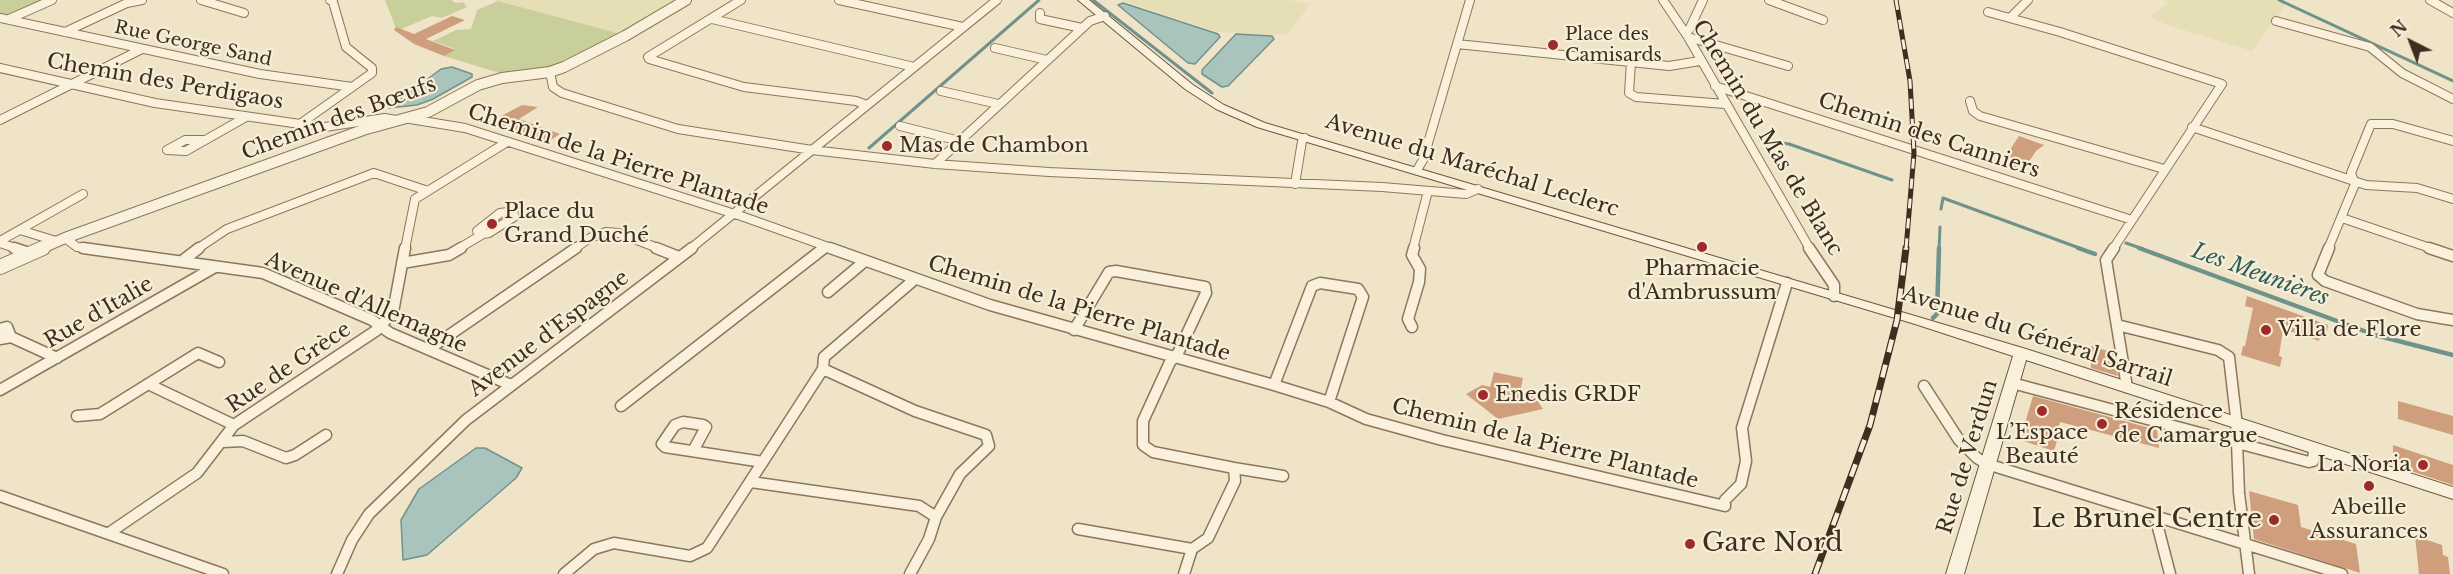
<!DOCTYPE html>
<meta charset="utf-8">
<style>
body{margin:0}
#map{position:relative;width:2453px;height:574px;overflow:hidden;background:#f0e4c8;font-family:"Libre Baskerville",serif}
canvas{display:block}
.north{position:absolute;left:2381px;top:12px;width:60px;height:60px;-webkit-text-stroke:4px #f7eed8;paint-order:stroke;rotate:318deg;font-size:16px;font-weight:700;line-height:24px;text-align:center;color:#3d2e20}
.north::after{content:'';display:block;margin:auto;width:21px;height:27px;background:#3d2e20;clip-path:polygon(50% 0,100% 100%,50% 72%,0 100%)}
</style>
<div id="map">
<canvas width="2453" height="574"></canvas>
<div class="north">N</div>
</div>
<script>
const ctx = document.querySelector('canvas').getContext('2d');
ctx.lineJoin = 'round';
function fill(path, color) { ctx.fillStyle = color; ctx.fill(path, 'evenodd'); }
const toPath = rows => new Path2D(rows.map(r => 'M' + r).join(''));
function strokePath(path, color, width, dash) { ctx.strokeStyle = color; ctx.lineWidth = width; ctx.lineCap = dash ? 'butt' : 'round'; ctx.setLineDash(dash || []); ctx.stroke(path); }
function write(font, color, halo, rows, align = 'center') {
  ctx.font = font + ' "Libre Baskerville",serif'; ctx.lineWidth = 4.5; ctx.setLineDash([]); ctx.textBaseline = 'middle'; ctx.strokeStyle = halo; ctx.fillStyle = color; for (const [text, x, y, turn = 0] of rows) {
    ctx.save(); ctx.translate(x, y); ctx.rotate((+turn || 0) * Math.PI / 180); ctx.textAlign = isNaN(turn) ? turn : align; if (halo) ctx.strokeText(text, 0, 0); ctx.fillText(text, 0, 0); ctx.restore();
  }
}
fill(toPath([
 [494,0,679,0,621,34],
 [1121,0,1289,0,1310,4,1288,35,1217,32],
 [2164,0,2277,0,2286,4,2252,51,2164,24,2151,16,2169,2]
]), '#e6deb5');
fill(toPath([
 [0,0,47,0,10,16,4,16,0,15],
 [385,0,451,0,456,3,463,2,467,7,442,18,432,16,397,31],
 [498,1,621,34,583,55,565,59,558,66,506,75,444,56,455,49,433,41,456,30,471,29,477,10]
]), '#c9cf9b');
const water = toPath([
 [1123,3,1218,34,1220,37,1195,64,1188,63,1118,5,1123,3],
 [1236,34,1272,36,1274,39,1228,86,1222,87,1202,74,1202,70,1236,34],
 [452,67,472,74,472,77,433,99,417,105,389,108,441,69,452,67],
 [476,448,485,448,522,468,516,478,427,555,403,560,401,520,419,489,476,448]
]);
fill(water, '#a9c4bc');
strokePath(water, '#6f938a', 1.5);
strokePath(toPath([
 [1093,0,1212,93],
 [2279,0,2453,81],
 [1760,140,1789,144,1892,180],
 [869,148,1039,0],
 [1941,209,1943,198,2082,249],
 [2126,243,2143,249],
 [1939,249,1940,227]
]), '#6f938a', 3);
strokePath(toPath([
 [2078,248,2095,254],
 [2139,248,2375,335,2453,355],
 [1933,318,1937,314,1939,248]
]), '#6f938a', 4.5);
fill(toPath([
 [452,16,465,20,426,39,455,50,444,56,414,44,394,30,396,27,414,34],
 [522,105,538,107,519,119,560,134,546,143,537,142,501,129,501,116],
 [2019,136,2044,145,2036,151,2022,172,2000,165],
 [2247,296,2328,325,2326,339,2320,337,2319,341,2283,329,2279,356,2282,357,2280,367,2241,355,2243,346,2245,346,2253,308,2245,306],
 [2091,346,2114,353,2118,376,2091,368],
 [1494,372,1523,378,1520,393,1534,396,1543,409,1498,419,1466,394,1482,385,1490,387],
 [2033,396,2157,430,2159,448,2060,422,2055,440,2057,441,2054,451,2020,440],
 [2398,401,2453,416,2453,435,2398,419],
 [2393,445,2453,465,2453,485,2393,465],
 [2249,491,2298,505,2301,527,2356,544,2360,573,2254,539],
 [2415,536,2442,545,2443,555,2448,557,2450,574,2419,574]
]), '#cf9f7d');
const minorFar1 = toPath([
 [201,0,244,13],
 [741,0,648,57,649,59,744,87,856,101,867,105],
 [839,0,963,27],
 [1663,0,1688,37,1810,249],
 [1769,0,1823,20],
 [2430,0,2453,13],
 [1988,12,2060,32,2222,84,2113,249],
 [1040,13,1040,19,1082,28],
 [0,18,260,74,352,87],
 [2010,18,2028,0],
 [9,19,52,0],
 [712,19,914,67],
 [2276,21,2370,47,2402,73,2453,99],
 [1684,31,1689,30,1703,0],
 [65,32,127,3,142,0],
 [1688,37,1788,66],
 [1457,44,1669,66,1700,61],
 [995,48,1047,60],
 [1631,62,1629,93,1636,97,1725,104],
 [0,68,155,103,300,124,325,127,385,118,396,120],
 [550,72,553,87,562,93,678,129,812,150,935,164,1049,172,1382,187,1466,194,1478,189],
 [1715,86,2132,220],
 [941,91,998,104],
 [1970,101,1973,111,1980,116,2164,169],
 [404,118,465,128,741,216,834,249],
 [0,120,142,49],
 [300,124,372,73,372,68,346,47,333,2,330,0],
 [900,126,960,141],
 [2192,127,2366,185,2417,188,2453,199],
 [204,140,185,140,167,150,186,151,246,117],
 [935,164,1090,21,1105,16],
 [1417,170,1423,160,1470,0],
 [1295,184,1302,141,1305,138],
 [508,212,514,214,514,217,489,233,483,234,477,231,500,213,508,212],
 [2342,218,2433,249],
 [20,230,56,241],
 [65,238,77,247,94,249],
 [0,241,83,194],
 [0,243,18,249],
 [197,249,227,229,374,173,428,191],
 [405,249,415,199,507,142],
 [458,249,483,234],
 [574,249,590,238,606,232,619,233,660,249],
 [690,249,997,0],
 [822,249,825,247],
 [1413,249,1428,191],
 [2328,249,2355,184,2351,173,2371,124,2393,124,2453,141]
]);
const minor = toPath([
 [14,248,29,253],
 [83,248,263,273,372,320,390,333,511,385],
 [656,248,679,257],
 [830,248,990,305,1274,385,1329,402,1366,419,1442,440,1725,506,1725,500,1741,484,1746,461,1742,428,1787,283],
 [1809,248,1834,285,1834,296],
 [2114,248,2106,260,2127,387],
 [2329,248,2318,275,2325,281,2417,314,2453,320],
 [2429,248,2453,256],
 [182,261,199,248],
 [402,263,449,255,461,248],
 [915,279,824,357,823,369,915,411,986,435,989,446,960,474,936,517],
 [828,292,865,261],
 [2117,325,2218,350,2229,357,2236,417,2239,493,2249,574],
 [1412,327,1408,319,1419,282,1420,269,1412,255,1414,248],
 [0,329,7,327,11,337,0,339],
 [1074,330,1109,272,1116,271,1205,287,1206,293,1178,353,1170,362,1143,421,1143,445,1153,452,1234,468,1235,481,1208,538,1192,549,1184,574],
 [11,337,57,358],
 [429,349,576,248],
 [2012,383,2309,462,2313,461,2314,449],
 [148,384,234,425],
 [1274,385,1312,286,1320,283,1358,289,1363,297,1329,402],
 [1924,386,1959,440,1977,458,1987,464,2342,574],
 [0,390,215,267],
 [621,406,824,248],
 [77,416,100,414,198,353,219,362],
 [223,442,243,441,286,458,295,455,326,435],
 [693,451,706,427,703,425,683,422,675,425,662,444,665,447,763,462],
 [1234,468,1283,476],
 [751,482,919,506,936,517,929,539,910,574],
 [0,496,223,574],
 [2155,516,2170,574],
 [1078,529,1192,549],
 [109,533,197,473,234,425,377,330,393,312,405,248],
 [337,574,352,540,369,514,466,420,692,248],
 [564,574,594,549,614,543,690,556,707,548,823,369]
]);
const tertiaryFar1 = toPath([
 [40,249,65,238,363,130,428,112,478,85,502,78,550,72,564,67,625,36,686,0]
]);
const tertiary = toPath([
 [0,267,43,248]
]);
const secondary = toPath([
 [1078,0,1089,0,1193,85,1224,105,1265,123,2026,349,2453,487,2453,499,2026,360,1964,574,1946,574,2013,356,1915,324,1257,127,1216,109,1185,89,1078,0]
]);
strokePath(minorFar1, '#8d765c', 10);
strokePath(minor, '#8d765c', 13);
strokePath(tertiaryFar1, '#8d765c', 12);
strokePath(tertiary, '#8d765c', 16);
strokePath(secondary, '#6f573f', 2);
strokePath(minorFar1, '#faf1dc', 8);
strokePath(minor, '#faf1dc', 10);
strokePath(tertiaryFar1, '#faf1dc', 10);
strokePath(tertiary, '#faf1dc', 14);
fill(secondary, '#faf1dc');
const railFar1 = toPath([
 [1896,0,1910,81,1914,153,1906,249]
]);
const rail = toPath([
 [1815,574,1870,425,1897,320,1906,248]
]);
strokePath(railFar1, '#3d2e20', 5);
strokePath(rail, '#3d2e20', 7);
strokePath(railFar1, '#f7eed8', 3, [10]);
strokePath(rail, '#f7eed8', 4.5, [13]);
for (const [x, y, r, color] of [
 [1553,45,6,"#9e2a2b"],
 [887,146,6,"#9e2a2b"],
 [492,224,6,"#9e2a2b"],
 [1702,247,6,"#9e2a2b"],
 [2266,330,6,"#9e2a2b"],
 [1483,395,6,"#9e2a2b"],
 [2042,411,6,"#9e2a2b"],
 [2102,424,6,"#9e2a2b"],
 [2423,465,6,"#9e2a2b"],
 [2369,486,6,"#9e2a2b"],
 [2274,520,6,"#9e2a2b"],
 [1690,544,6,"#9e2a2b"]
]) { const dot = new Path2D(); dot.arc(x, y, r, 0, 2 * Math.PI); ctx.fillStyle = color; ctx.fill(dot); strokePath(dot, '#f7eed8', 2); }
write('18px', '#3d2e20', '#f7eed8', [
 ["Place des",1565,35],
 ["Camisards",1565,56]
], 'left');
write('18px', '#3d2e20', '#f7eed8', [
 ["Rue George Sand",193,44,12]
]);
write('21px', '#3d2e20', '#f7eed8', [
 ["Chemin des Perdigaos",165,82,10],
 ["Chemin des Bœufs",339,119,-20],
 ["Chemin des Canniers",1929,136,18],
 ["Chemin du Mas de Blanc",1767,138,59],
 ["Chemin de la Pierre Plantade",618,160,18],
 ["Avenue du Maréchal Leclerc",1472,166,17],
 ["Avenue d'Allemagne",366,303,24],
 ["Chemin de la Pierre Plantade",1079,309,17],
 ["Rue d'Italie",99,313,-30],
 ["Avenue d'Espagne",549,334,-37],
 ["Avenue du Général Sarrail",2037,337,18],
 ["Rue de Grèce",289,368,-34],
 ["Chemin de la Pierre Plantade",1545,444,14],
 ["Rue de Verdun",1968,457,-73]
]);
write('21px', '#3d2e20', '#f7eed8', [
 ["Mas de Chambon",899,146],
 ["Place du",504,212],
 ["Grand Duché",504,236],
 ["Pharmacie",1702,269,"center"],
 ["d'Ambrussum",1702,293,"center"],
 ["Villa de Flore",2278,330],
 ["Enedis GRDF",1495,395],
 ["Résidence",2114,412],
 ["de Camargue",2114,436],
 ["L’Espace",2042,433,"center"],
 ["Beauté",2042,457,"center"],
 ["La Noria",2411,465,"right"],
 ["Abeille",2369,508,"center"],
 ["Assurances",2369,532,"center"]
], 'left');
write('italic 22px', '#2f5d5a', '#f7eed8', [
 ["Les Meunières",2260,275,20]
]);
write('26px', '#3d2e20', '#f7eed8', [
 ["Le Brunel Centre",2262,520],
 ["Gare Nord",1702,544,"left"]
], 'right');
</script>
